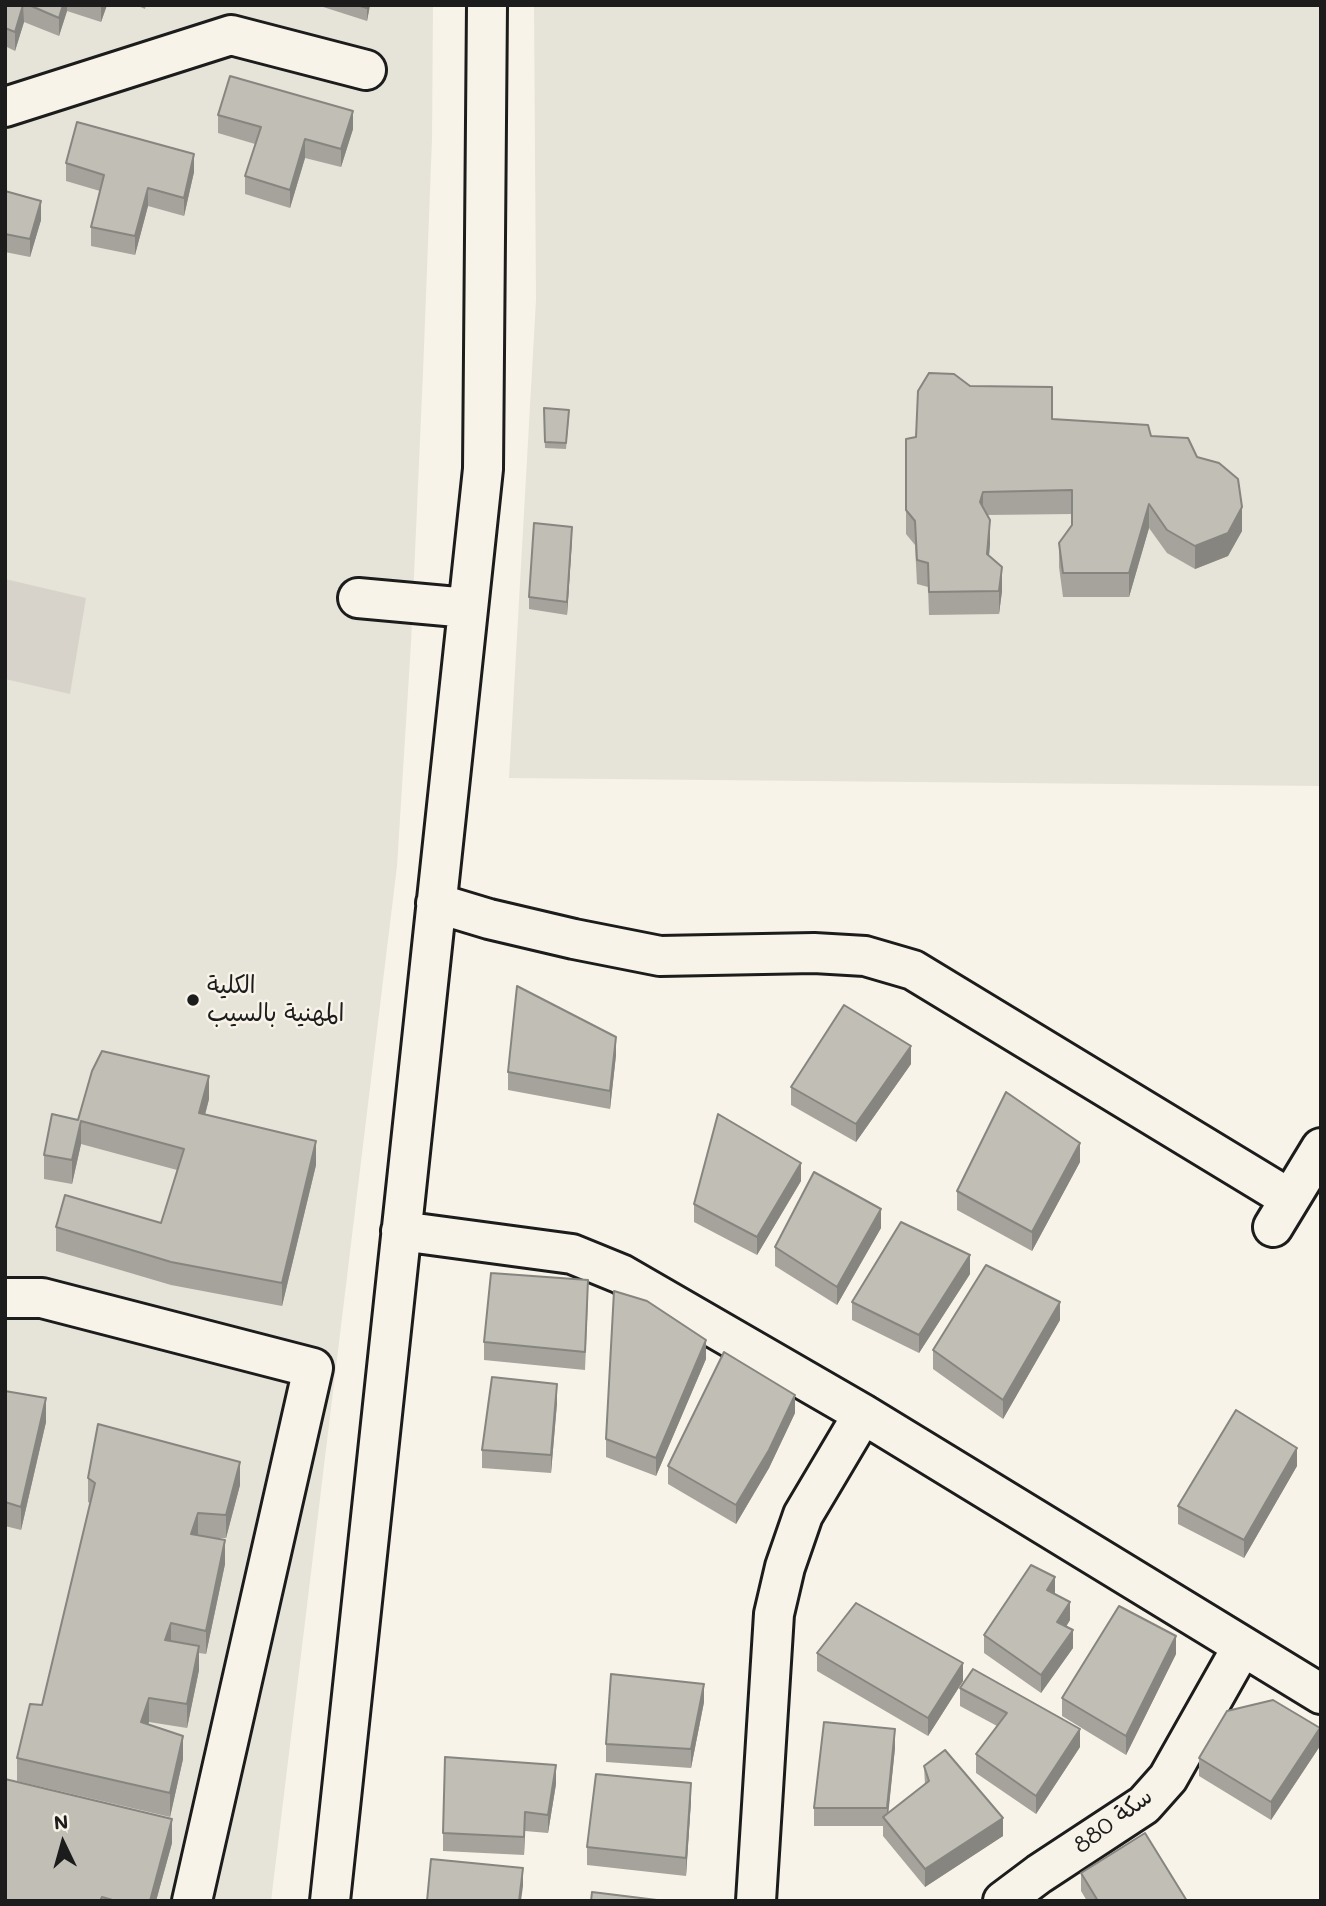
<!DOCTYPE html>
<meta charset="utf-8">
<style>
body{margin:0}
#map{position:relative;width:1326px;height:1906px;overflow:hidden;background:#f7f3e8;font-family:Mali,sans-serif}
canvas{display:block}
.frame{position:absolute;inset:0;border:7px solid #1c1c1c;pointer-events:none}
.north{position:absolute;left:28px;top:1808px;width:70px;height:70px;-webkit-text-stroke:5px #f7f3e8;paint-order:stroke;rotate:355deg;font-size:19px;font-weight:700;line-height:28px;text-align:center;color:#1c1c1c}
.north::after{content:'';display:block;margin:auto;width:24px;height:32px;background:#1c1c1c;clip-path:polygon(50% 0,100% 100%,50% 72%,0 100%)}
</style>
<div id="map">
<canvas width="1326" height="1906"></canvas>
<div class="frame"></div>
<div class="north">N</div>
</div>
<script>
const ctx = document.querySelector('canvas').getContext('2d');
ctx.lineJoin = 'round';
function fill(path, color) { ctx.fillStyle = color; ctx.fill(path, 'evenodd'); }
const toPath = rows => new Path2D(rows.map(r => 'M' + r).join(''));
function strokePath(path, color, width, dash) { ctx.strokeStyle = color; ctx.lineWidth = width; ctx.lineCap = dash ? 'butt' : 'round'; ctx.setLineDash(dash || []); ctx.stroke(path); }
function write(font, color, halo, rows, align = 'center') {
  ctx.font = font + ' Mali,"Playpen Sans Arabic",sans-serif'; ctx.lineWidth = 5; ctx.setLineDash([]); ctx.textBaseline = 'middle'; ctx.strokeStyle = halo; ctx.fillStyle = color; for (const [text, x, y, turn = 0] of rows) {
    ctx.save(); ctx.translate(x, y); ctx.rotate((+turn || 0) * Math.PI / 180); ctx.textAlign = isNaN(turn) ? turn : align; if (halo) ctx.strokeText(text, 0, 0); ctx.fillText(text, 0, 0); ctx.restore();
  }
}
fill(toPath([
 [5,5,433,5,432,139,423,372,411,643,397,866,271,1901,5,1901],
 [534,5,1321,5,1321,786,509,778,536,300]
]), '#e6e3d9');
fill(toPath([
 [5,579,86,598,70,694,5,679]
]), '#d7d3cb');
const minor = toPath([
 [5,107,231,35,366,70],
 [358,598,468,608],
 [436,903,489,919,574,939,660,956,814,953,865,956,913,970,1290,1199],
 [1273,1227,1321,1148],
 [401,1231,572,1254,621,1274,863,1414,1321,1694],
 [5,1298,42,1298,313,1368,192,1901],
 [330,1901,483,469,487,5],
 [756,1901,774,1614,785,1567,803,1515,863,1414],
 [1003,1901,1039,1874,1144,1805,1168,1778,1242,1647]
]);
strokePath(minor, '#1c1c1c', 44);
strokePath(minor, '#f7f3e8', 38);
fill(toPath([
 [5,5,107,5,101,22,67,11,59,36,24,22,15,51,5,46],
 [136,5,146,5,145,9],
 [317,5,370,5,367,21],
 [218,115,353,129,341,167,305,158,290,208,245,194,245,176,255,144,218,133],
 [66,163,194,172,184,216,148,206,135,255,91,246,91,227,100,191,66,181],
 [5,191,41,220,30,257,5,252],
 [970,386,1052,419,1151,436,1197,457,1242,531,1228,556,1195,569,1167,553,1149,528,1129,597,1063,597,1059,567,1059,543,1072,525,1072,514,987,515,990,544,989,555,1002,591,999,614,929,615,928,587,917,584,915,545,906,534,906,439,916,437],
 [544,408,569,417,566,449,545,448],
 [572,539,567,615,529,609,529,597],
 [616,1055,610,1109,508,1090,508,1072],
 [911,1064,856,1142,791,1105,791,1087],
 [209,1099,205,1115,316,1165,282,1306,171,1285,56,1251,56,1227,161,1223,177,1170,81,1144,72,1184,44,1179,44,1155,78,1120],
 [1080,1162,1032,1251,957,1210,957,1191],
 [801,1181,757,1255,694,1222,694,1204],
 [881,1228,837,1305,775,1266,775,1247],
 [970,1274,919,1353,852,1320,852,1302],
 [588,1299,585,1370,484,1360,484,1342],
 [1060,1320,1003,1419,933,1369,933,1350],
 [706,1359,656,1476,606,1457,606,1439],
 [5,1391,46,1422,21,1530,5,1526],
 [557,1403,551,1473,482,1468,482,1450],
 [795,1413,769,1468,736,1524,668,1484,668,1466],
 [1297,1466,1244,1558,1178,1524,1178,1506],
 [88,1478,240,1485,226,1538,209,1538,225,1564,206,1654,199,1653,199,1670,187,1728,149,1722,148,1725,183,1759,170,1817,17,1781,17,1758,42,1705,90,1503,88,1502],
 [1055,1594,1070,1620,1066,1627,1073,1648,1041,1693,984,1653,984,1635],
 [817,1653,963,1681,928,1736,817,1671],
 [1176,1654,1126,1755,1062,1716,1062,1698],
 [960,1688,1080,1747,1036,1814,976,1773,976,1754,997,1726,960,1706],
 [704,1702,691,1768,606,1762,606,1744],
 [1320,1746,1271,1820,1199,1776,1199,1758],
 [895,1748,888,1813,925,1785,924,1766,1003,1836,925,1887,883,1836,883,1826,814,1826,814,1808],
 [556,1784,548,1833,525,1831,524,1855,443,1851,443,1833],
 [691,1801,686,1876,587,1865,587,1847],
 [172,1843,156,1901,5,1901],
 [1081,1873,1187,1901,1087,1901,1081,1891]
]), '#a5a39c');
fill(toPath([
 [23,5,24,22,15,51,15,32],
 [63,5,67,5,67,11,59,36,59,18],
 [101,5,107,5,101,22],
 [368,5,370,5,367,21,367,8],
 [353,111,353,129,341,167,341,149],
 [305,139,305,158,290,208,290,190],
 [194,154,194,172,184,216,184,198],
 [148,188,148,206,135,255,135,236],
 [41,201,41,220,30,257,30,239],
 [983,492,983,515,980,502],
 [1149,504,1149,528,1129,597,1129,573],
 [1242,507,1242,531,1228,556,1195,569,1195,546],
 [990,520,990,544,987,578,987,554],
 [572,527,572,539,567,615,567,602],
 [1002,567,1002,591,999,614,999,591],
 [616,1037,616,1055,610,1109,610,1091],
 [911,1046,911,1064,856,1142,856,1124],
 [209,1076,209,1099,199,1137,199,1113],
 [81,1121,81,1144,72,1184,72,1160],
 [316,1141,316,1165,282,1306,282,1283],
 [1080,1143,1080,1162,1032,1251,1032,1232],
 [801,1163,801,1181,757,1255,757,1237],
 [881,1209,881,1228,837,1305,837,1287],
 [970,1255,970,1274,919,1353,919,1335],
 [1060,1302,1060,1320,1003,1419,1003,1400],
 [706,1340,706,1359,656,1476,656,1458],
 [557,1384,557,1403,551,1473,551,1455],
 [795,1395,795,1413,769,1468,736,1524,736,1505],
 [46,1398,46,1422,21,1530,21,1507],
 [1297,1448,1297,1466,1244,1558,1244,1540],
 [240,1462,240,1485,226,1538,226,1515],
 [198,1513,198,1537,191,1534],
 [225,1540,225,1564,206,1654,206,1631],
 [1055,1577,1055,1595,1047,1590],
 [1070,1602,1070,1620,1057,1641,1057,1622],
 [171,1623,171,1647,165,1640],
 [1073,1630,1073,1648,1041,1693,1041,1675],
 [1176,1636,1176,1654,1126,1755,1126,1736],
 [199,1646,199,1670,187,1728,187,1704],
 [963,1663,963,1681,928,1736,928,1718],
 [704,1684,704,1702,691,1768,691,1749],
 [149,1698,149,1722,141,1746,141,1722],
 [1320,1728,1320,1746,1271,1820,1271,1802],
 [895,1729,895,1748,887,1826,887,1808],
 [1080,1729,1080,1747,1036,1814,1036,1796],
 [183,1736,183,1759,170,1817,170,1793],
 [556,1765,556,1784,548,1833,548,1815],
 [691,1783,691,1801,686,1876,686,1858],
 [525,1812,525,1831,524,1855,524,1837],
 [1003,1818,1003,1836,925,1887,925,1869],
 [172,1819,172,1843,156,1901,150,1901],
 [523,1868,523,1886,521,1901,519,1901]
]), '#86857f');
const building = toPath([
 [5,5,23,5,15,32,5,28,5,5],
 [29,5,63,5,59,18,29,5],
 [357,5,368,5,367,8,357,5],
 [230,76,353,111,341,149,305,139,290,190,245,176,261,127,218,115,230,76],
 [77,122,194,154,184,198,148,188,135,236,91,227,104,175,66,163,77,122],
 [5,191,41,201,30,239,5,234,5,191],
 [929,373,954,374,970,386,1052,387,1052,419,1148,425,1151,436,1188,438,1197,457,1219,463,1238,479,1242,507,1228,533,1195,546,1167,530,1149,504,1129,573,1063,573,1059,543,1072,525,1072,490,983,492,980,502,990,520,987,554,1002,567,999,591,929,592,928,563,917,560,915,521,906,510,906,439,916,437,918,391,929,373],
 [544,408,569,410,566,443,545,442,544,408],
 [534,523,572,527,567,602,529,597,534,523],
 [517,986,616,1037,610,1091,508,1072,517,986],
 [844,1005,911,1046,856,1124,791,1087,844,1005],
 [102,1051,209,1076,199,1113,316,1141,282,1283,171,1262,56,1227,65,1195,161,1223,184,1149,81,1121,72,1160,44,1155,52,1114,78,1120,92,1071,102,1051],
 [1006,1092,1080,1143,1032,1232,957,1191,1006,1092],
 [718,1114,801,1163,757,1237,694,1204,718,1114],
 [814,1172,881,1209,837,1287,775,1247,814,1172],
 [901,1222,970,1255,919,1335,852,1302,901,1222],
 [986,1265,1060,1302,1003,1400,933,1350,986,1265],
 [491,1273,588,1280,585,1352,484,1342,491,1273],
 [614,1291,647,1301,706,1340,656,1458,606,1439,614,1291],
 [724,1352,795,1395,769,1450,736,1505,668,1466,724,1352],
 [492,1377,557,1384,551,1455,482,1450,492,1377],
 [5,1391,46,1398,21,1507,5,1502,5,1391],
 [1236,1410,1297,1448,1244,1540,1178,1506,1236,1410],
 [98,1424,240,1462,226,1515,198,1513,191,1534,225,1540,206,1631,171,1623,165,1640,199,1646,187,1704,149,1698,141,1722,183,1736,170,1793,17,1758,30,1704,42,1705,95,1483,88,1478,98,1424],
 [1031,1565,1055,1577,1047,1590,1070,1602,1057,1622,1073,1630,1041,1675,984,1635,1031,1565],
 [856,1603,963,1663,928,1718,817,1653,856,1603],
 [1119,1606,1176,1636,1126,1736,1062,1698,1119,1606],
 [973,1669,1080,1729,1036,1796,976,1754,1007,1713,960,1688,973,1669],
 [611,1674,704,1684,691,1749,606,1744,611,1674],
 [1273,1700,1320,1728,1271,1802,1199,1758,1227,1711,1273,1700],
 [824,1722,895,1729,887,1808,814,1808,824,1722],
 [945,1750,1003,1818,925,1869,883,1817,929,1781,924,1766,945,1750],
 [445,1757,556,1765,548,1815,525,1812,524,1837,443,1833,445,1757],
 [596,1774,691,1783,686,1858,587,1847,596,1774],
 [5,1779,172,1819,150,1901,116,1901,102,1897,100,1901,5,1901,5,1779],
 [1145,1833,1187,1901,1098,1901,1081,1873,1145,1833],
 [431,1859,523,1868,519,1901,427,1901,431,1859],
 [592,1892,665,1901,591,1901,592,1892]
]);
fill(building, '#c0beb5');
strokePath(building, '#86857f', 2);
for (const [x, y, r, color] of [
 [193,1000,7,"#1c1c1c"]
]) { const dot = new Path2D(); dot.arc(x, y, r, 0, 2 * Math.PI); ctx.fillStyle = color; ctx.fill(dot); strokePath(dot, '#f7f3e8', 2.5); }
write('24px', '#1c1c1c', '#f7f3e8', [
 ["الكلية",207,986],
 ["المهنية بالسيب",207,1014]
], 'left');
write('24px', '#1c1c1c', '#f7f3e8', [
 ["سكة 880",1113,1821,-37]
]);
</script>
